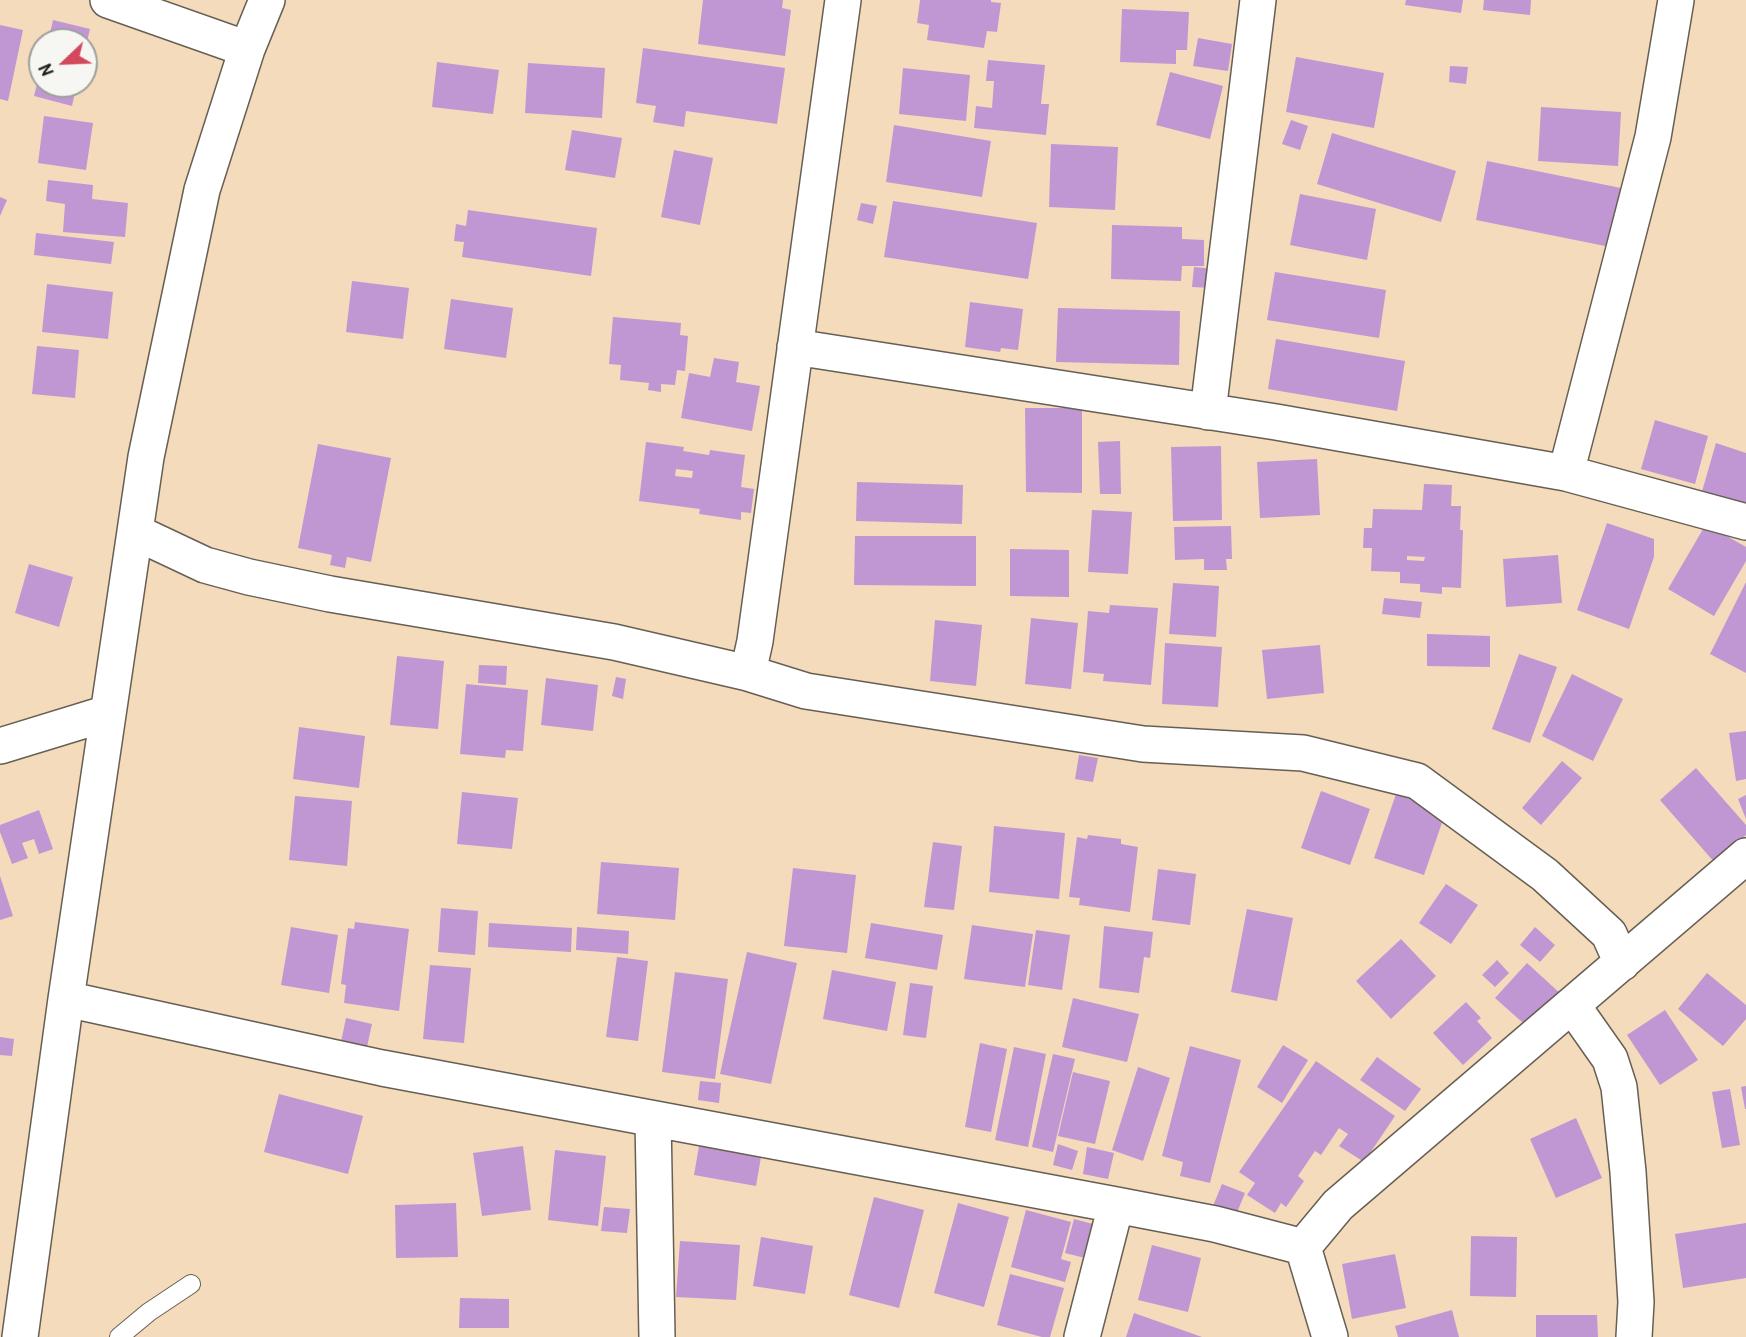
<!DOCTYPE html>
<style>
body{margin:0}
#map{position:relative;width:1746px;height:1337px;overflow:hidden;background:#f3dbbb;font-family:"Patrick Hand",sans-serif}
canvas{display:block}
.north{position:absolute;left:28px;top:28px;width:70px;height:70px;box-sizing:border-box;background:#f6f6f2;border:2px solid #9f9f9c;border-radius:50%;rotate:247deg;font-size:19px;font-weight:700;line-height:28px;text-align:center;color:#1c1c1c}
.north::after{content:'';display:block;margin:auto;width:24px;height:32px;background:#d1495b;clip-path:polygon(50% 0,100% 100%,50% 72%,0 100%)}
</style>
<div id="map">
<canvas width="1746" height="1337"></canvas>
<div class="north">N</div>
</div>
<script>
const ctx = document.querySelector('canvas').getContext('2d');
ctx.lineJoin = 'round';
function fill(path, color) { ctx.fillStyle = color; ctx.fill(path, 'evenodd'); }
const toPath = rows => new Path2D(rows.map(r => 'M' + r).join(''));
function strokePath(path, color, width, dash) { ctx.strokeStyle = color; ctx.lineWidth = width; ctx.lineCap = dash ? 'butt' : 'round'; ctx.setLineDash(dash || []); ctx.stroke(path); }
fill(toPath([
 [703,0,783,0,782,8,791,10,785,56,698,44],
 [920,0,991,0,991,2,1001,3,997,32,987,31,984,48,927,40,929,25,917,23],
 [1406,0,1463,0,1461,13,1405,5],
 [1484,0,1531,0,1530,15,1483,10],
 [1122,9,1189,12,1187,50,1176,50,1176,64,1120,62],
 [53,20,90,29,85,50,84,42,48,42],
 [0,25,23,30,8,101,0,99],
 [1198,38,1232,44,1228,71,1193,66],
 [643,48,785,68,777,124,686,111,684,127,653,122,656,106,636,103],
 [1296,57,1384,73,1374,128,1286,112],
 [988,60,1045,65,1041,104,1049,104,1046,135,974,128,976,106,992,108,994,81,986,81],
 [437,62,499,70,493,114,432,107],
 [528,63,605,68,602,118,525,113],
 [1450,66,1468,67,1466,84,1449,82],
 [41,68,42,84,77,84,72,106,34,96],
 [903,68,970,75,966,121,899,114],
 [1170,72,1223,86,1210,139,1156,125],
 [1541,107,1621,112,1618,166,1538,161],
 [44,116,93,123,86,170,38,163],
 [1291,120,1308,126,1300,150,1282,144],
 [894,125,991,141,982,197,886,182],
 [572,130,622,138,615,178,565,170],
 [1332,133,1456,171,1441,222,1317,184],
 [1051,144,1118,147,1115,210,1049,207],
 [674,150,713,158,700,225,661,217],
 [1487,161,1621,188,1610,247,1476,220],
 [48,180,93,185,92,199,128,203,125,237,63,232,65,204,46,201],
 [1300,194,1376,209,1367,260,1290,245],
 [0,197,7,200,0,216],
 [893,201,1037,223,1028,279,884,257],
 [861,203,877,206,873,224,857,220],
 [468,210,597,228,591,276,462,257,464,242,454,241,456,224,466,226],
 [1112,225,1182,227,1182,239,1204,240,1204,266,1182,266,1181,281,1111,279],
 [36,233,114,242,111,264,34,255],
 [1194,267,1215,269,1213,288,1192,287],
 [1275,272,1386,290,1379,338,1267,320],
 [352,281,409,288,403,339,346,332],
 [47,284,113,292,108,339,42,332],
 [451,299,513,308,506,358,444,349],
 [970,302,1023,309,1018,350,1001,348,1000,352,965,347],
 [1058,308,1180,311,1179,365,1056,362],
 [613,317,681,323,680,335,688,336,685,371,677,370,675,385,661,384,661,392,648,390,649,383,620,380,621,365,609,364],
 [1276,339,1405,361,1397,411,1268,389],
 [37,346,79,350,75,398,32,394],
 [714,358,739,362,736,382,760,386,752,431,681,418,689,373,710,377],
 [1025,408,1082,408,1082,493,1026,492],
 [1655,420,1708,436,1695,484,1641,469],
 [1120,441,1121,494,1100,494,1098,442],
 [646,442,684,447,683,451,709,455,710,450,745,455,741,487,754,489,751,513,741,512,741,520,699,514,700,509,639,501],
 [676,469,693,471,692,478,675,476],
 [1716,443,1746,453,1746,508,1701,495],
 [318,444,391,458,371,562,347,557,345,568,330,565,332,555,298,548],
 [1221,446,1222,520,1173,521,1171,447],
 [1317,459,1320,515,1260,518,1257,462],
 [857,482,963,485,962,524,856,521],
 [1424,484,1452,485,1451,506,1461,506,1460,530,1463,530,1461,588,1442,587,1442,594,1420,592,1420,584,1400,583,1400,572,1371,571,1372,548,1363,548,1364,528,1372,528,1373,509,1422,510],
 [1407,556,1425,557,1424,561,1407,560],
 [1092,510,1132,512,1128,574,1088,572],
 [1607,523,1654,539,1654,557,1629,629,1577,610],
 [1706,524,1746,547,1746,561,1714,616,1668,589],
 [1231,526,1232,559,1226,559,1227,570,1204,570,1204,559,1175,560,1174,527],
 [855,536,976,536,976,586,854,585],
 [1010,549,1069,550,1069,597,1010,596],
 [1558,555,1562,603,1506,607,1503,559],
 [29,564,73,577,59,627,15,613],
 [1746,582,1746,673,1710,654],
 [1173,583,1219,586,1216,637,1169,634],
 [1384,598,1422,602,1420,618,1382,614],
 [1110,605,1158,608,1151,685,1103,681,1104,674,1083,672,1088,611,1109,613],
 [1031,618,1078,623,1071,689,1025,684],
 [935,620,982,625,976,686,930,681],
 [1427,634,1490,636,1490,667,1427,666],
 [1165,643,1222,647,1218,707,1162,704],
 [1320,645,1324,693,1267,699,1262,650],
 [1519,654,1557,667,1530,743,1492,729],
 [397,656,444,661,438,729,390,725],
 [479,665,507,666,506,685,478,683],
 [1572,674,1623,699,1593,761,1542,736],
 [616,677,626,679,623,699,612,696],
 [546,678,598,685,593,731,541,725],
 [466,684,528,690,523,751,506,750,505,758,460,754],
 [299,727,365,736,359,788,293,779],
 [1746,731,1746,779,1736,781,1729,733],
 [1079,755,1098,758,1093,782,1075,779],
 [1562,761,1582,778,1541,825,1522,808],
 [1696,768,1746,825,1746,835,1715,863,1660,800],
 [1321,791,1370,809,1350,865,1301,848],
 [462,792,518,798,512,849,457,844],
 [1396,794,1446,811,1424,875,1374,858],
 [1746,795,1746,819,1738,799],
 [295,796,352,801,347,866,289,860],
 [39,810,53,849,39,854,34,839,22,843,28,858,12,864,0,832,0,825],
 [994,826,1065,833,1059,899,989,892],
 [1088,835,1121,839,1121,844,1138,847,1130,912,1079,905,1080,898,1069,897,1077,837,1087,839],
 [933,842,962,846,954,910,924,907],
 [601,862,679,868,675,920,597,914],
 [793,868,856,875,847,953,784,946],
 [1158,869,1196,874,1190,925,1152,920],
 [0,876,13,916,0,920],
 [1446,884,1478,905,1451,944,1419,923],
 [441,908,478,911,475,955,438,952],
 [1247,909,1293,918,1277,1001,1231,992],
 [355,922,409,929,399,1011,344,1003,346,985,341,984,348,928,354,929],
 [489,923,572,928,571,952,488,947],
 [871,923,943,935,937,970,865,958],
 [972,925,1033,934,1025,987,964,979],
 [1104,926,1153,932,1150,958,1144,957,1139,993,1099,988],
 [291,927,338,935,329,993,281,985],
 [577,927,629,931,628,954,576,950],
 [1535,927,1555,945,1540,962,1520,945],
 [1036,930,1070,935,1062,990,1028,985],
 [1401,939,1436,976,1391,1019,1356,981],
 [747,952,797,963,771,1084,720,1074],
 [617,957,648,961,638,1041,606,1037],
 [1497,960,1509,973,1495,987,1482,975],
 [1527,963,1562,995,1531,1030,1495,998],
 [430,965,471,968,464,1043,423,1039],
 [832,970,896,982,887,1031,823,1019],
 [675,972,728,979,715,1079,662,1072],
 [1707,973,1746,1005,1746,1019,1723,1046,1678,1009],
 [910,983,933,986,926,1038,903,1035],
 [1073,998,1139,1014,1127,1062,1062,1047],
 [1466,1002,1481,1018,1477,1021,1492,1038,1463,1065,1433,1033],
 [1665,1010,1698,1060,1660,1085,1627,1035],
 [346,1018,372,1024,367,1047,341,1042],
 [0,1037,14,1039,12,1056,0,1055],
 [980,1043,1007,1049,991,1132,965,1127],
 [1283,1045,1308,1060,1282,1103,1257,1087],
 [1190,1046,1241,1060,1210,1183,1180,1176,1183,1162,1162,1156],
 [1014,1047,1046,1054,1028,1147,995,1140],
 [1053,1054,1075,1059,1053,1152,1032,1147],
 [1377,1057,1421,1089,1405,1111,1360,1080],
 [1316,1061,1395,1116,1364,1162,1339,1146,1348,1134,1339,1128,1321,1155,1315,1151,1298,1176,1304,1181,1286,1207,1281,1203,1275,1213,1247,1195,1255,1183,1239,1172],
 [1138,1067,1170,1078,1143,1161,1112,1150],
 [1073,1072,1110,1081,1095,1144,1058,1136],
 [700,1081,721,1083,719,1103,698,1100],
 [1746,1086,1746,1109,1745,1109,1741,1087],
 [1730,1089,1740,1145,1722,1148,1712,1092],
 [279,1094,363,1116,348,1174,264,1152],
 [1576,1118,1602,1178,1556,1198,1530,1139],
 [1058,1144,1078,1151,1072,1170,1053,1165],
 [523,1146,531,1210,482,1216,473,1153],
 [699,1146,761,1157,756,1186,694,1175],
 [1087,1147,1114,1153,1108,1179,1083,1174],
 [555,1150,606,1156,598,1226,548,1220],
 [1222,1184,1245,1193,1236,1215,1213,1206],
 [874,1197,924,1210,899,1308,849,1295],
 [456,1203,458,1257,396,1258,395,1205],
 [958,1203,1009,1217,984,1307,934,1293],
 [604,1207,630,1209,627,1233,601,1231],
 [1026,1210,1071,1222,1061,1259,1071,1262,1065,1282,1011,1267],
 [1074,1219,1093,1224,1085,1258,1065,1253],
 [1746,1223,1746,1278,1683,1288,1675,1234],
 [1471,1236,1517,1237,1516,1297,1470,1296],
 [761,1237,813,1246,805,1294,753,1286],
 [680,1241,740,1245,736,1300,676,1297],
 [1152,1245,1201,1258,1188,1312,1138,1300],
 [1395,1254,1406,1308,1352,1319,1342,1264],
 [1010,1274,1064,1288,1050,1337,1042,1337,997,1325],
 [460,1298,509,1299,509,1328,459,1328],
 [1452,1310,1459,1337,1398,1337,1395,1326],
 [1134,1313,1202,1337,1126,1337],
 [1536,1315,1597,1315,1598,1337,1536,1337]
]), '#c097d3');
const service = toPath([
 [119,1337,149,1312,191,1284]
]);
const minor = toPath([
 [108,0,247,49],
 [795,347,1276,422,1566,473,1746,522],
 [1208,412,1258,0],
 [1566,473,1653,137,1676,0],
 [135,532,205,565,249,577,330,594,614,642,748,673,806,691,1143,744,1303,753,1417,781,1545,875,1609,934,1622,963],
 [748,673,755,641,843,0],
 [0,746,108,713],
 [66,999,382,1068,1116,1205,1215,1224,1303,1247,1338,1205,1746,856],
 [1572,1005,1610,1059,1619,1087,1628,1172,1636,1302,1634,1337],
 [653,1119,657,1337],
 [1303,1247,1330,1337],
 [20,1337,66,999,146,457,202,190,247,49,267,0],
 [1082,1337,1116,1205]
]);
strokePath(service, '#675f54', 20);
strokePath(minor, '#675f54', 38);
strokePath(service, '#fff', 18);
strokePath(minor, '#fff', 35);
</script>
